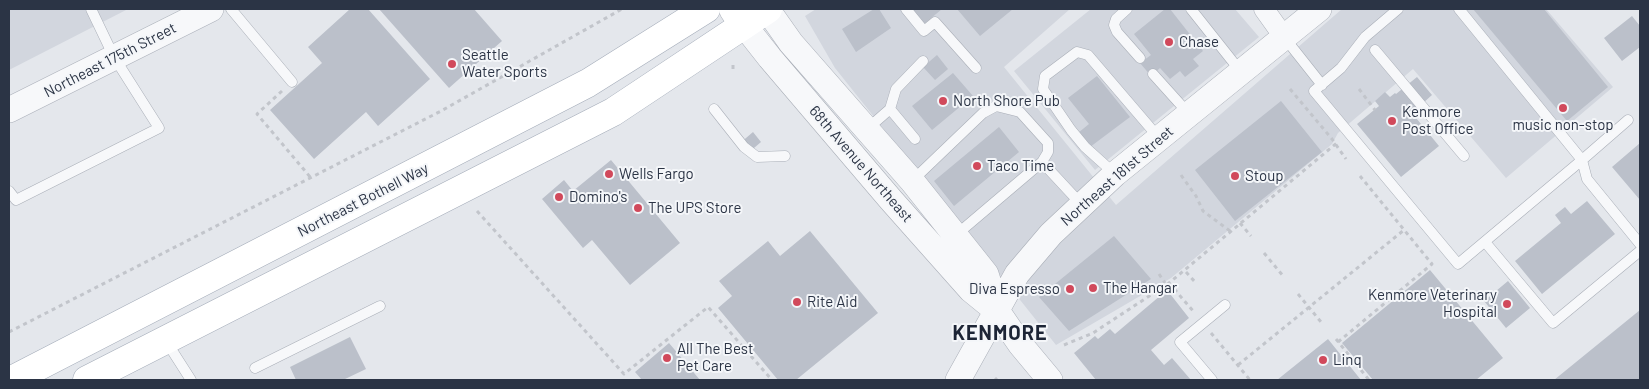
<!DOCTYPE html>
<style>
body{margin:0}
#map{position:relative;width:1649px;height:389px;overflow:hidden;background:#e4e7ec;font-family:Barlow,sans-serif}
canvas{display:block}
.frame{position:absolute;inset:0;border:10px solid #2b3445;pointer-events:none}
</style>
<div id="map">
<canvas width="1649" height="389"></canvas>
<div class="frame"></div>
</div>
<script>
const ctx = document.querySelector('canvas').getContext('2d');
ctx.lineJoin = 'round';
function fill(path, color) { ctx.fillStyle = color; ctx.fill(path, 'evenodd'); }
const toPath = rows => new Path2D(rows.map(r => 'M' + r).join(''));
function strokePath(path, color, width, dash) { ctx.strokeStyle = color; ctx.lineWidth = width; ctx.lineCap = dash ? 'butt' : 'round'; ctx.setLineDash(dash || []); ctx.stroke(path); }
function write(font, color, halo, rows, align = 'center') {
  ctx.font = font + ' Barlow,sans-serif'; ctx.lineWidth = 4; ctx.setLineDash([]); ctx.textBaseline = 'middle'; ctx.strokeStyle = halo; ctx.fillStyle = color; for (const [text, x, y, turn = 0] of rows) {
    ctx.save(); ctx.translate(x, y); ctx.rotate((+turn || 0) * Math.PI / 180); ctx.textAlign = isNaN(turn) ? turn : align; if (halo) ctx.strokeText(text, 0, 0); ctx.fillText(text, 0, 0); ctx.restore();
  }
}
fill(toPath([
 [9,9,128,9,9,70],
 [816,9,1070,9,1004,67,1116,205,1342,9,1546,9,1613,87,1506,178,1413,69,1338,133,1332,144,1171,278,1056,345,835,68,805,16],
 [1091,9,1235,9,1259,37,1095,170,1014,71]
]), '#d2d6de');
fill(toPath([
 [350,9,368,9,430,79,378,126,366,112,314,159,270,110,322,63,308,47],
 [379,9,474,9,502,41,449,88],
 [874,9,879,9,891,28,856,52,842,29],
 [911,9,942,9,924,24],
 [957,9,1013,9,980,36],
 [1165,9,1170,9,1203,51,1193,59,1199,66,1185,77,1180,71,1170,79,1160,68,1151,76,1140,63,1151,55,1134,34],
 [1473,9,1544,9,1608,87,1567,121],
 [1632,16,1640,26,1640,47,1622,61,1604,38],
 [937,55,948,69,935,80,923,67],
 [953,73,973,96,932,130,912,106],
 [1097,76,1130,117,1090,147,1078,133,1089,124,1068,98],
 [1417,77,1432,95,1412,113,1439,146,1401,177,1357,124,1379,106,1375,101,1385,92,1390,97,1395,93,1396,94],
 [1281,101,1322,152,1235,221,1195,170],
 [999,127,1019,152,954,206,934,181],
 [753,132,761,142,747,154,739,144],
 [1640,143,1640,200,1612,167],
 [611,160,680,243,630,285,592,240,583,248,542,199,564,180,573,191],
 [1587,201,1615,234,1542,294,1515,261,1561,223,1555,215,1565,207,1571,214],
 [810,231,878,313,796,380,778,380,718,308,732,296,719,281,768,241,780,256],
 [1114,236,1151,279,1069,331,1039,297],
 [1430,270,1503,358,1476,380,1373,380,1342,343],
 [1508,281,1530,308,1506,328,1484,301],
 [1167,290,1189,318,1151,350,1164,365,1172,358,1191,380,1096,380,1074,353,1095,336,1098,339,1110,329,1115,334],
 [1640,310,1640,380,1554,380],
 [350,337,366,369,343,380,296,380,290,367],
 [1328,339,1361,380,1277,380],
 [669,343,700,380,642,380,635,372]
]), '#bbc0ca');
const service = toPath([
 [231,9,292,82],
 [906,9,924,31,935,22,976,68],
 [1127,9,1116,19,1114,25,1117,32,1140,58],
 [1191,9,1241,72],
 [1398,9,1365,37,1341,68,1314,91,1458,264,1582,160,1459,9],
 [1284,37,1322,85],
 [1375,50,1464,156],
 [1153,74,1189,114],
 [714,109,744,147,757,157,785,156],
 [890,109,915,139],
 [1628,120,1582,160,1587,179,1640,244],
 [866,130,890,109,896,89,923,61],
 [1042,162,1081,204],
 [1115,174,1085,147,1071,130,1043,89,1045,76,1077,52,1088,55,1159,138],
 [912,181,983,113,996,106,1020,112,1048,143,1048,152,1042,162,956,235],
 [9,191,16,200,159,128,114,57,91,9],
 [1485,242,1553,323,1640,251],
 [166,341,191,380],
 [255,368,380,306],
 [1212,380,1180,342,1225,305]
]);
const minor = toPath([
 [1264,9,1284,37]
]);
const tertiary = toPath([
 [767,9,791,43,912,181,986,274,998,312],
 [744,25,770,58,891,200,971,290,998,312,1020,344,1050,380],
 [9,110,211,9],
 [958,380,1017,274,1051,234,1115,174,1319,9]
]);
const secondary = toPath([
 [733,9,744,25]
]);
const primary = toPath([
 [12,380,588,83,706,9],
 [87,380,613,112,768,9]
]);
strokePath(service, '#a9aeb7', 11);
strokePath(minor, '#a9aeb7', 21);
strokePath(tertiary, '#a9aeb7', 26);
strokePath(secondary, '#a9aeb7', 29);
strokePath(primary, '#a3abb8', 29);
strokePath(toPath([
 [733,65,733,70],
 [1290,89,1332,139,1346,159],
 [1359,89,1375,110],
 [282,91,257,114,311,178],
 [1181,175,1196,196,1203,211,1230,231],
 [477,211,624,374,708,307,772,380],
 [1240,223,1251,236],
 [1264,253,1284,277],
 [1186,272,1196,283],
 [1159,274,1165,283],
 [1169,283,1194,312],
 [1298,294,1321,322],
 [9,332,441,111,622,9],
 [1211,333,1250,380],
 [1336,339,1369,380],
 [1338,342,1432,264,1360,176],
 [1064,345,1093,333,1169,283,1338,142],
 [1238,365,1404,230],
 [995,378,997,380]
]), '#c2c5cb', 3, [4, 4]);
strokePath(service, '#f7f8fa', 10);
strokePath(minor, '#f7f8fa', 20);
strokePath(tertiary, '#f7f8fa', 25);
strokePath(secondary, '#fff', 28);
strokePath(primary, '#fff', 28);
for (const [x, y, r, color] of [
 [1169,42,5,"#d1495b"],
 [452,64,5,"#d1495b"],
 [943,101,5,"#d1495b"],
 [1563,108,5,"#d1495b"],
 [1392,121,5,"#d1495b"],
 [977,166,5,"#d1495b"],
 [609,174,5,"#d1495b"],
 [1235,176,5,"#d1495b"],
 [559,197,5,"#d1495b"],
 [638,208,5,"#d1495b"],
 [1093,288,5,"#d1495b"],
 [1070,289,5,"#d1495b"],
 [797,302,5,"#d1495b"],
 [1507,304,5,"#d1495b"],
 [667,358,5,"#d1495b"],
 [1323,360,5,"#d1495b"]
]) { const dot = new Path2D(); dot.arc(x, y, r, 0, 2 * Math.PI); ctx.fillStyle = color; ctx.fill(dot); strokePath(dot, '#f4f6f9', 2); }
write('15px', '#2b3445', '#f4f6f9', [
 ["Chase",1179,42],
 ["Seattle",462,55],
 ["Water Sports",462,72],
 ["North Shore Pub",953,101],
 ["Kenmore",1402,112],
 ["Post Office",1402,129],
 ["music non-stop",1563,125,"center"],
 ["Taco Time",987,166],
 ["Wells Fargo",619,174],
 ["Stoup",1245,176],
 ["Domino's",569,197],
 ["The UPS Store",648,208],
 ["The Hangar",1103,288],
 ["Diva Espresso",1060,289,"right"],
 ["Kenmore Veterinary",1497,295,"right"],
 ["Hospital",1497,312,"right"],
 ["Rite Aid",807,302],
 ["All The Best",677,349],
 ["Pet Care",677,366],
 ["Linq",1333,360]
], 'left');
write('15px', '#2b3445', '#f4f6f9', [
 ["Northeast 175th Street",110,60,-27],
 ["68th Avenue Northeast",861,164,49],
 ["Northeast 181st Street",1117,176,-41],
 ["Northeast Bothell Way",363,200,-27]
]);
ctx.letterSpacing = '1px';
write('bold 20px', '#1d2536', '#f4f6f9', [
 ["KENMORE",1000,333]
]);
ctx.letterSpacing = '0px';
</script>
